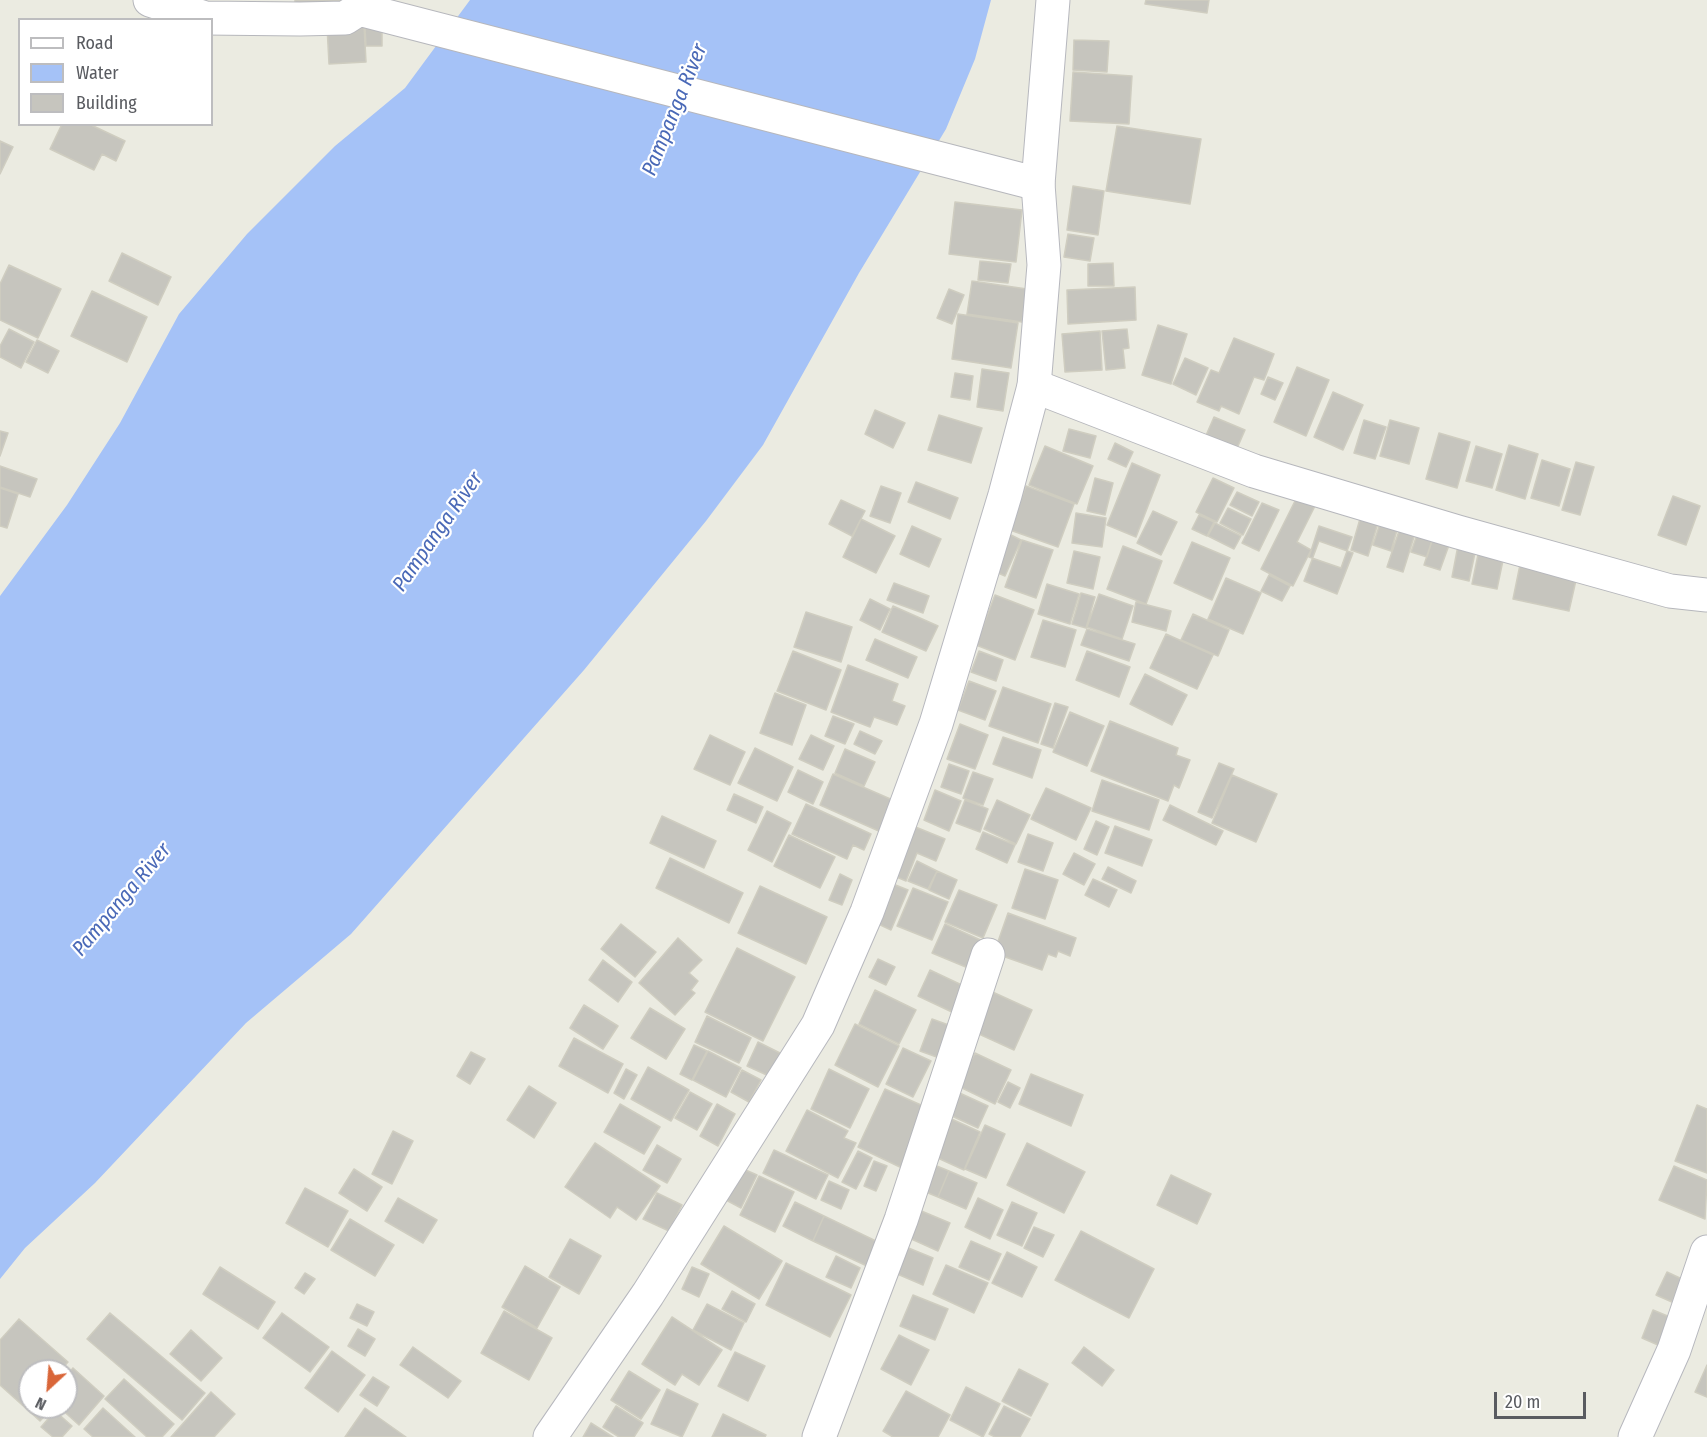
<!DOCTYPE html>
<style>
body{margin:0}
#map{position:relative;width:1707px;height:1437px;overflow:hidden;background:#ebebe1;font-family:"Fira Sans Condensed",sans-serif}
canvas{display:block}
.legend{position:absolute;left:18px;top:18px;width:195px;height:108px;box-sizing:border-box;background:#fff;border:2px solid #bdbdbf;margin:0;padding:8px 10px;list-style:none;font-size:18px;color:#595b60}
.legend li{display:flex;align-items:center;gap:12px;height:30px}
.legend b{width:30px;border:2px solid #bdbdbf}
.north{position:absolute;left:18px;top:1359px;width:60px;height:60px;box-sizing:border-box;background:#fff;border:2px solid #bdbdbf;border-radius:50%;rotate:206deg;font-size:16px;font-weight:700;line-height:24px;text-align:center;color:#595b60}
.north::after{content:'';display:block;margin:auto;width:21px;height:27px;background:#d96639;clip-path:polygon(50% 0,100% 100%,50% 72%,0 100%)}
.scale{position:absolute;left:1494px;top:1392px;width:92px;height:27px;box-sizing:border-box;border:3px solid #595b60;border-top:0;padding-left:8px;font-size:18px;line-height:21px;white-space:nowrap;color:#595b60;-webkit-text-stroke:4px #fff;paint-order:stroke}
</style>
<div id="map">
<canvas width="1707" height="1437"></canvas>
<ul class="legend">
<li><b style="height:8px;background:#fff"></b>Road</li>
<li><b style="height:16px;background:#a5c2f7"></b>Water</li>
<li><b style="height:16px;background:#c6c5be"></b>Building</li>
</ul>
<div class="north">N</div>
<div class="scale">20 m</div>
</div>
<script>
const ctx = document.querySelector('canvas').getContext('2d');
ctx.lineJoin = 'round';
function fill(path, color) { ctx.fillStyle = color; ctx.fill(path, 'evenodd'); }
const toPath = rows => new Path2D(rows.map(r => 'M' + r).join(''));
function strokePath(path, color, width, dash) { ctx.strokeStyle = color; ctx.lineWidth = width; ctx.lineCap = dash ? 'butt' : 'round'; ctx.setLineDash(dash || []); ctx.stroke(path); }
function write(font, color, halo, rows, align = 'center') {
  ctx.font = font + ' "Fira Sans Condensed",sans-serif'; ctx.lineWidth = 4.5; ctx.setLineDash([]); ctx.textBaseline = 'middle'; ctx.strokeStyle = halo; ctx.fillStyle = color; for (const [text, x, y, turn = 0] of rows) {
    ctx.save(); ctx.translate(x, y); ctx.rotate((+turn || 0) * Math.PI / 180); ctx.textAlign = isNaN(turn) ? turn : align; if (halo) ctx.strokeText(text, 0, 0); ctx.fillText(text, 0, 0); ctx.restore();
  }
}
fill(toPath([
 [470,0,991,0,975,59,946,129,859,273,763,445,706,521,584,670,351,934,246,1023,95,1183,25,1248,0,1279,0,596,67,505,120,423,179,314,247,234,335,146,405,88]
]), '#a5c2f7');
const building = toPath([
 [295,0,341,0,341,6,295,4,295,0],
 [1146,0,1209,0,1207,13,1145,4,1146,0],
 [364,25,366,62,329,64,327,26,364,25],
 [382,27,382,46,366,46,365,28,382,27],
 [1074,40,1109,41,1107,72,1073,70,1074,40],
 [1073,72,1132,76,1129,124,1070,121,1073,72],
 [62,124,89,124,125,141,116,161,102,154,94,170,50,149,62,124],
 [1117,126,1201,139,1190,204,1106,191,1117,126],
 [0,141,13,147,0,174,0,141],
 [1073,186,1104,191,1098,235,1067,230,1073,186],
 [955,202,1022,210,1016,262,949,254,955,202],
 [1068,234,1094,238,1090,261,1064,257,1068,234],
 [122,253,171,277,158,305,109,281,122,253],
 [980,261,1011,264,1008,283,978,280,980,261],
 [1113,263,1114,286,1088,286,1088,264,1113,263],
 [9,265,61,289,38,338,0,320,0,284,9,265],
 [972,281,1027,289,1022,322,967,314,972,281],
 [1135,287,1136,320,1068,324,1067,290,1135,287],
 [949,289,964,295,952,324,937,318,949,289],
 [92,291,147,317,127,362,71,336,92,291],
 [958,314,1018,323,1011,368,952,359,958,314],
 [1158,325,1187,334,1171,384,1142,375,1158,325],
 [9,329,34,342,21,368,0,357,0,346,9,329],
 [1127,329,1129,348,1123,349,1125,368,1106,370,1102,331,1127,329],
 [1100,331,1102,370,1065,372,1062,334,1100,331],
 [1234,338,1274,354,1264,380,1254,377,1239,414,1221,406,1219,411,1197,402,1211,370,1219,373,1234,338],
 [37,340,59,351,48,373,26,362,37,340],
 [1185,358,1208,368,1196,395,1173,384,1185,358],
 [1297,367,1329,380,1306,436,1274,422,1297,367],
 [982,369,1009,373,1003,411,977,407,982,369],
 [955,373,973,376,970,400,951,397,955,373],
 [1268,377,1283,383,1275,400,1261,394,1268,377],
 [1333,392,1363,405,1343,450,1314,437,1333,392],
 [875,410,905,423,893,448,865,434,875,410],
 [939,415,982,428,971,463,928,450,939,415],
 [1214,417,1245,430,1235,453,1204,440,1214,417],
 [1364,420,1386,427,1375,459,1354,453,1364,420],
 [1390,420,1419,428,1409,464,1380,456,1390,420],
 [1069,429,1096,436,1090,458,1063,451,1069,429],
 [0,431,8,433,0,456,0,431],
 [1439,433,1470,442,1457,488,1426,479,1439,433],
 [1115,443,1133,452,1126,467,1108,459,1115,443],
 [1509,445,1538,454,1525,499,1496,490,1509,445],
 [1045,446,1093,466,1077,504,1029,485,1045,446],
 [1476,446,1502,454,1492,488,1466,481,1476,446],
 [1542,460,1570,469,1559,506,1531,498,1542,460],
 [1576,462,1594,467,1580,515,1562,510,1576,462],
 [1132,463,1160,475,1136,537,1107,525,1132,463],
 [0,466,37,479,30,497,0,487,0,466],
 [1095,478,1113,483,1105,515,1087,511,1095,478],
 [1213,478,1234,488,1217,522,1196,512,1213,478],
 [916,482,958,498,950,519,908,502,916,482],
 [881,486,901,493,890,523,870,516,881,486],
 [1026,486,1074,504,1058,547,1010,530,1026,486],
 [0,488,18,494,7,528,0,526,0,488],
 [1237,492,1259,502,1252,516,1230,505,1237,492],
 [1298,495,1316,504,1297,542,1311,550,1293,586,1261,569,1298,495],
 [1673,496,1700,506,1686,545,1658,535,1673,496],
 [841,500,865,511,852,536,829,524,841,500],
 [1262,503,1279,510,1259,551,1242,543,1262,503],
 [1364,505,1382,510,1368,556,1351,550,1364,505],
 [1228,508,1251,519,1243,535,1220,523,1228,508],
 [1153,511,1177,522,1161,555,1137,543,1153,511],
 [1384,511,1401,516,1391,551,1373,545,1384,511],
 [1076,513,1106,518,1102,547,1072,543,1076,513],
 [1199,515,1214,522,1207,536,1192,529,1199,515],
 [1404,516,1419,521,1403,572,1387,567,1404,516],
 [861,519,895,536,876,573,843,557,861,519],
 [1215,523,1241,536,1234,549,1208,536,1215,523],
 [1421,523,1436,528,1427,557,1411,552,1421,523],
 [912,526,941,539,929,567,900,554,912,526],
 [1319,526,1352,537,1341,568,1309,557,1319,526],
 [1436,528,1453,534,1440,570,1424,565,1436,528],
 [1007,533,1021,540,1005,576,991,570,1007,533],
 [1460,535,1478,539,1469,581,1452,577,1460,535],
 [1022,540,1053,550,1036,598,1005,587,1022,540],
 [1481,540,1506,546,1497,589,1472,584,1481,540],
 [1319,541,1353,553,1337,594,1304,581,1319,541],
 [1192,542,1230,558,1212,600,1174,583,1192,542],
 [1123,546,1162,561,1146,604,1107,589,1123,546],
 [1074,551,1100,557,1093,589,1067,583,1074,551],
 [1522,555,1579,567,1569,611,1513,599,1522,555],
 [1269,575,1290,586,1282,601,1261,591,1269,575],
 [1226,578,1261,593,1243,634,1208,619,1226,578],
 [894,583,929,596,923,613,887,600,894,583],
 [1047,584,1079,594,1070,624,1038,614,1047,584],
 [1081,593,1095,597,1086,628,1072,624,1081,593],
 [1099,594,1133,606,1122,639,1087,627,1099,594],
 [995,595,1034,610,1015,660,976,645,995,595],
 [870,599,890,609,880,630,860,620,870,599],
 [1136,602,1171,611,1166,631,1132,622,1136,602],
 [893,606,938,626,926,651,882,632,893,606],
 [806,612,852,627,841,662,794,647,806,612],
 [1193,614,1229,630,1218,656,1181,640,1193,614],
 [1043,620,1076,630,1065,667,1031,657,1043,620],
 [1087,629,1135,644,1129,661,1081,645,1087,629],
 [1166,634,1213,655,1197,689,1150,668,1166,634],
 [875,639,917,657,908,678,866,660,875,639],
 [793,651,841,670,826,710,777,691,793,651],
 [979,651,1003,660,996,681,971,672,979,651],
 [1087,651,1130,667,1119,697,1076,680,1087,651],
 [848,665,898,684,892,701,905,706,897,725,874,717,870,727,831,712,848,665],
 [1145,674,1187,695,1172,725,1130,704,1145,674],
 [969,681,996,691,985,720,958,710,969,681],
 [1003,687,1051,704,1038,743,989,726,1003,687],
 [775,693,806,705,792,745,760,733,775,693],
 [1055,703,1068,707,1053,748,1041,744,1055,703],
 [1070,712,1104,726,1087,766,1053,752,1070,712],
 [833,716,854,724,845,744,825,736,833,716],
 [1110,721,1178,748,1176,755,1190,760,1179,788,1174,785,1168,801,1091,771,1110,721],
 [960,724,988,735,975,769,947,759,960,724],
 [860,731,882,741,875,754,854,744,860,731],
 [710,735,745,752,730,785,694,769,710,735],
 [811,735,834,746,823,770,799,759,811,735],
 [1003,737,1041,750,1032,778,993,764,1003,737],
 [755,748,793,767,777,801,738,783,755,748],
 [845,749,875,762,864,786,835,773,845,749],
 [1219,763,1234,769,1212,818,1198,812,1219,763],
 [949,764,969,771,961,794,941,787,949,764],
 [798,770,823,782,813,804,788,792,798,770],
 [973,772,993,779,983,805,963,798,973,772],
 [833,774,895,801,881,832,820,805,833,774],
 [1232,775,1277,794,1256,842,1212,823,1232,775],
 [1102,780,1159,800,1149,830,1092,811,1102,780],
 [1046,788,1091,808,1076,840,1031,819,1046,788],
 [935,790,961,801,949,831,924,820,935,790],
 [734,794,763,807,756,823,727,810,734,794],
 [965,800,988,809,980,832,956,823,965,800],
 [997,800,1030,815,1016,844,984,829,997,800],
 [806,804,871,834,864,850,853,845,847,859,792,834,806,804],
 [1170,805,1223,831,1216,845,1163,820,1170,805],
 [767,811,791,823,772,862,748,850,767,811],
 [662,816,716,841,704,868,650,843,662,816],
 [1096,821,1109,827,1097,855,1084,849,1096,821],
 [913,826,945,839,936,861,917,853,906,881,892,875,913,826],
 [1115,826,1152,840,1142,866,1105,853,1115,826],
 [983,832,1015,845,1007,863,976,849,983,832],
 [1028,834,1053,843,1043,871,1018,862,1028,834],
 [789,835,835,857,820,888,774,866,789,835],
 [1074,853,1095,864,1084,885,1063,874,1074,853],
 [670,858,743,893,729,923,656,888,670,858],
 [917,861,937,871,928,889,908,881,917,861],
 [1108,867,1136,881,1131,893,1102,879,1108,867],
 [1025,869,1058,880,1045,919,1012,908,1025,869],
 [937,871,957,880,949,899,929,890,937,871],
 [840,874,852,880,842,905,829,900,840,874],
 [1093,879,1117,890,1109,907,1085,895,1093,879],
 [888,882,908,890,891,930,872,921,888,882],
 [760,886,827,917,806,964,738,933,760,886],
 [913,888,948,902,932,940,897,926,913,888],
 [959,890,997,905,983,938,945,922,959,890],
 [1008,913,1076,938,1070,956,1058,951,1056,957,1048,954,1042,970,994,953,1008,913],
 [621,924,656,952,635,977,601,949,621,924],
 [945,924,985,942,973,970,932,953,945,924],
 [678,938,702,960,689,973,698,981,691,990,695,993,675,1015,639,983,678,938],
 [737,948,795,977,763,1041,705,1012,737,948],
 [878,959,895,967,886,985,869,977,878,959],
 [603,960,632,982,618,1002,589,980,603,960],
 [930,970,966,987,954,1013,918,996,930,970],
 [986,989,1032,1010,1014,1050,968,1029,986,989],
 [875,990,916,1010,899,1044,859,1024,875,990],
 [584,1005,618,1026,603,1049,570,1028,584,1005],
 [650,1008,685,1029,666,1059,631,1038,650,1008],
 [707,1016,751,1038,739,1063,695,1042,707,1016],
 [932,1019,957,1028,945,1060,920,1051,932,1019],
 [855,1024,899,1046,878,1087,835,1065,855,1024],
 [574,1038,623,1064,608,1093,559,1066,574,1038],
 [758,1042,780,1053,769,1076,747,1066,758,1042],
 [694,1045,707,1051,692,1080,680,1074,694,1045],
 [903,1048,931,1061,913,1097,886,1084,903,1048],
 [708,1051,741,1068,726,1097,693,1080,708,1051],
 [471,1052,485,1059,470,1084,457,1076,471,1052],
 [975,1053,1011,1070,995,1104,958,1086,975,1053],
 [648,1067,689,1090,671,1121,631,1099,648,1067],
 [626,1069,637,1075,624,1099,614,1093,626,1069],
 [829,1069,869,1089,850,1128,811,1109,829,1069],
 [742,1070,761,1080,749,1102,731,1092,742,1070],
 [1031,1074,1083,1095,1071,1126,1019,1104,1031,1074],
 [1008,1082,1020,1088,1010,1108,998,1102,1008,1082],
 [529,1086,556,1103,534,1138,507,1120,529,1086],
 [885,1089,930,1109,902,1168,858,1147,885,1089],
 [953,1090,988,1106,978,1128,943,1112,953,1090],
 [690,1092,712,1104,697,1130,675,1118,690,1092],
 [620,1104,660,1127,644,1154,604,1132,620,1104],
 [717,1104,735,1114,718,1146,700,1136,717,1104],
 [1697,1105,1707,1109,1707,1173,1675,1161,1697,1105],
 [807,1110,848,1131,844,1138,856,1143,838,1178,786,1151,807,1110],
 [945,1116,980,1132,964,1170,929,1154,945,1116],
 [985,1125,1005,1134,986,1178,965,1169,985,1125],
 [393,1131,413,1141,392,1184,372,1174,393,1131],
 [595,1143,660,1186,636,1220,617,1207,610,1218,565,1187,595,1143],
 [1027,1143,1085,1172,1064,1213,1007,1185,1027,1143],
 [657,1145,681,1159,667,1183,643,1170,657,1145],
 [774,1150,828,1175,816,1199,763,1173,774,1150],
 [858,1151,872,1158,856,1189,842,1182,858,1151],
 [874,1161,887,1166,876,1191,864,1186,874,1161],
 [927,1162,949,1171,938,1197,916,1188,927,1162],
 [1674,1166,1707,1180,1705,1219,1659,1200,1674,1166],
 [741,1168,757,1175,741,1208,726,1200,741,1168],
 [354,1169,382,1187,367,1211,339,1193,354,1169],
 [949,1171,977,1183,966,1209,938,1197,949,1171],
 [1171,1175,1211,1194,1197,1224,1157,1205,1171,1175],
 [759,1176,794,1192,775,1232,740,1215,759,1176],
 [829,1181,849,1190,841,1209,821,1200,829,1181],
 [305,1188,348,1211,328,1247,286,1223,305,1188],
 [657,1193,682,1205,669,1231,643,1219,657,1193],
 [398,1198,437,1220,423,1243,385,1221,398,1198],
 [978,1198,1003,1210,990,1239,965,1227,978,1198],
 [795,1202,824,1216,813,1241,783,1226,795,1202],
 [1012,1202,1037,1213,1022,1246,997,1235,1012,1202],
 [919,1210,950,1223,938,1251,907,1237,919,1210],
 [824,1216,878,1242,867,1266,813,1241,824,1216],
 [350,1219,394,1245,375,1276,331,1250,350,1219],
 [724,1226,782,1261,759,1299,701,1264,724,1226],
 [1034,1227,1054,1235,1043,1257,1024,1248,1034,1227],
 [1081,1231,1154,1269,1129,1318,1055,1280,1081,1231],
 [570,1239,601,1256,579,1294,549,1277,570,1239],
 [971,1241,1001,1254,989,1280,959,1267,971,1241],
 [906,1247,933,1258,923,1285,895,1273,906,1247],
 [1007,1252,1037,1267,1022,1297,992,1283,1007,1252],
 [836,1256,860,1268,851,1288,826,1277,836,1256],
 [786,1263,851,1295,830,1337,766,1305,786,1263],
 [946,1265,988,1283,974,1313,933,1294,946,1265],
 [525,1266,560,1287,537,1328,502,1307,525,1266],
 [220,1267,275,1302,258,1329,203,1294,220,1267],
 [692,1267,709,1274,699,1297,682,1289,692,1267],
 [1667,1272,1682,1279,1672,1302,1656,1295,1667,1272],
 [305,1273,315,1279,304,1294,295,1288,305,1273],
 [732,1291,755,1304,746,1322,722,1309,732,1291],
 [913,1295,948,1309,935,1340,900,1326,913,1295],
 [357,1304,374,1312,367,1326,350,1318,357,1304],
 [707,1304,744,1323,731,1350,693,1330,707,1304],
 [1653,1310,1670,1317,1658,1345,1642,1338,1653,1310],
 [504,1311,552,1338,529,1380,481,1353,504,1311],
 [110,1313,205,1393,182,1420,87,1339,110,1313],
 [282,1313,329,1347,310,1372,263,1338,282,1313],
 [672,1317,722,1350,699,1385,682,1374,675,1385,642,1364,672,1317],
 [19,1319,68,1362,60,1371,30,1371,30,1407,51,1409,40,1421,0,1385,0,1340,19,1319],
 [358,1329,375,1339,365,1356,348,1346,358,1329],
 [191,1330,222,1358,201,1381,170,1354,191,1330],
 [899,1335,929,1350,911,1385,881,1369,899,1335],
 [413,1347,461,1381,448,1398,400,1365,413,1347],
 [1084,1347,1114,1370,1102,1386,1072,1363,1084,1347],
 [332,1351,365,1375,338,1412,305,1388,332,1351],
 [735,1352,765,1366,748,1401,718,1386,735,1352],
 [1707,1365,1707,1397,1695,1392,1707,1365],
 [73,1368,104,1396,79,1425,59,1407,66,1407,66,1376,73,1368],
 [1019,1369,1048,1384,1031,1416,1002,1401,1019,1369],
 [629,1371,660,1390,641,1419,611,1400,629,1371],
 [373,1377,389,1387,377,1406,360,1395,373,1377],
 [124,1379,174,1424,162,1437,147,1437,105,1399,124,1379],
 [966,1387,1000,1404,983,1437,950,1420,966,1387],
 [667,1389,698,1404,682,1437,651,1424,667,1389],
 [906,1391,950,1415,938,1437,893,1437,883,1431,906,1391],
 [211,1392,235,1414,214,1437,171,1437,211,1392],
 [616,1406,643,1423,634,1437,619,1437,603,1427,616,1406],
 [1004,1406,1030,1419,1020,1437,995,1437,989,1434,1004,1406],
 [103,1408,135,1437,93,1437,84,1429,103,1408],
 [365,1408,406,1437,345,1437,365,1408],
 [55,1411,72,1426,62,1437,53,1437,41,1427,55,1411],
 [723,1414,766,1435,765,1437,712,1437,723,1414],
 [591,1423,613,1437,583,1437,591,1423]
]);
fill(building, '#c6c5be');
strokePath(building, '#cfcdc0', 1.5);
const street = toPath([
 [150,0,205,18,300,19,345,18,359,9,360,0],
 [359,9,1038,184],
 [1034,386,1254,471,1458,532,1670,591,1707,595],
 [819,1437,901,1220,988,955]
]);
const secondary = toPath([
 [550,1437,648,1294,818,1025,867,912,936,724,1005,495,1034,386,1044,265,1038,184,1053,0],
 [1635,1437,1674,1350,1707,1252]
]);
strokePath(street, '#b6b7bc', 35);
strokePath(secondary, '#b7b8be', 35);
strokePath(street, '#fff', 33);
strokePath(secondary, '#fff', 33);
write('italic 21px', '#4a69b7', '#fff', [
 ["Pampanga River",675,110,-68],
 ["Pampanga River",438,532,-55],
 ["Pampanga River",122,900,-50]
]);
</script>
